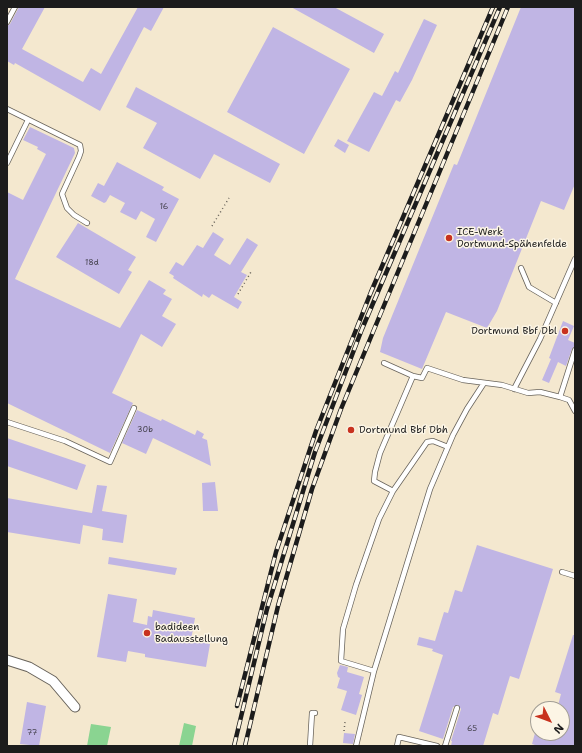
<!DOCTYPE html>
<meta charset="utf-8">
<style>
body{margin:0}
#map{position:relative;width:582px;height:753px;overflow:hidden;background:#f4e8cf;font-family:"Shantell Sans",sans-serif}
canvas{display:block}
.frame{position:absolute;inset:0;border:8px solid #1c1c1c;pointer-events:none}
.north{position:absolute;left:530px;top:701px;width:40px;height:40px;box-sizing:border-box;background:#fcf5e5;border:1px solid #a29e95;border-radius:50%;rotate:132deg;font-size:11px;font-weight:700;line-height:16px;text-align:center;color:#1c1c1c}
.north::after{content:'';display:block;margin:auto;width:14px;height:18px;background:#c8321e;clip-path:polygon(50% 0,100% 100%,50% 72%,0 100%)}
</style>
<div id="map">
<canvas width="582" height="753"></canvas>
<div class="frame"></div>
<div class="north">N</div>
</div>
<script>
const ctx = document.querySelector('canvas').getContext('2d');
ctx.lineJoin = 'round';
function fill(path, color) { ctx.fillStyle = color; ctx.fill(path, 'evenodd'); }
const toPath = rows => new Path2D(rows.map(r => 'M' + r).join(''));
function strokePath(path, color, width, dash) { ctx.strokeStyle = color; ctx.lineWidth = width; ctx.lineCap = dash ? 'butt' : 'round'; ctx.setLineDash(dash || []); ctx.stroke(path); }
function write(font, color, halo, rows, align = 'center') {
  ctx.font = font + ' "Shantell Sans",sans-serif'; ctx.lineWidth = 3; ctx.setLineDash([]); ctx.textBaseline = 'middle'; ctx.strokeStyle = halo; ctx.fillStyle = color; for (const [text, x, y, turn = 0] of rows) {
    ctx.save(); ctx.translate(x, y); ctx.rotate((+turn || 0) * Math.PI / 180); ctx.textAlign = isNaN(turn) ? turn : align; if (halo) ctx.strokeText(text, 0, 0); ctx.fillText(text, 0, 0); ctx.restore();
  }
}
fill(toPath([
 [184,723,196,726,192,746,179,746],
 [91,724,111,727,107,746,87,746]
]), '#8ad491');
fill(toPath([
 [19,7,45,7,22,49,83,82,91,68,101,74,138,7,164,7,151,31,144,27,100,111,15,63,14,65,7,61,7,26,10,24],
 [291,7,334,7,384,34,374,53],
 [521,7,575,7,575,184,564,210,541,201,497,311,487,328,446,312,422,369,380,352,383,338,454,164,457,165],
 [424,19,437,25,412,80,400,102,396,100,369,152,347,141,374,92,382,96,395,71,398,73],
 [273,27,350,69,304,154,227,112],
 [136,87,280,164,270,183,214,154,200,179,143,148,157,123,126,107],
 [30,127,74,148,75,153,15,279,120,328,149,280,166,290,163,294,172,299,162,316,176,324,162,347,141,334,112,393,133,403,110,453,7,403,7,192,23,200,46,154,37,149,38,147,23,140],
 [338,139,349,145,345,153,334,146],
 [117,162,164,187,162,190,179,199,156,242,146,237,155,219,141,211,136,220,120,212,125,203,110,195,106,202,104,203,91,196,98,183,104,186],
 [78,223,136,257,128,270,132,272,119,294,56,257],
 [213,232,224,239,214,255,230,265,247,238,258,245,241,272,247,275,234,297,242,302,238,309,212,294,209,298,203,294,202,297,173,278,174,276,169,273,176,262,183,266,197,245,203,248],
 [563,321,574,326,568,340,575,343,575,346,572,349,566,366,558,362,549,383,542,380,551,359,549,358],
 [137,410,161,421,162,419,195,435,197,430,204,434,202,438,207,440,211,466,153,438,146,454,122,443],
 [7,438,86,465,77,490,7,466],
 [215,482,218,511,203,511,202,483],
 [97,485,107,486,102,511,127,515,123,543,102,540,103,529,83,525,80,544,7,532,7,498,92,513],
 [477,545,553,569,519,679,510,676,498,715,493,713,483,746,451,746,452,741,451,741,461,709,458,705,453,707,443,739,419,731,443,655,432,651,433,649,417,645,419,637,435,641,444,612,448,613,455,590,462,592],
 [109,557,177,568,175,575,108,564],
 [108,594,137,599,133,622,147,625,148,616,152,617,153,610,195,618,191,640,210,644,206,667,145,657,145,654,128,651,126,662,97,657],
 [573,635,575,635,575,746,538,746,532,744,535,733,562,733,562,709,557,709,561,694,555,692],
 [340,665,348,667,347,672,364,677,359,694,362,695,356,715,341,710,347,691,337,688,340,678,338,677,337,673],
 [27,702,46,706,39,746,20,744],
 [344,733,355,734,353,744,343,743]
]), '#c0b5e4');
const service = toPath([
 [7,22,15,7],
 [7,109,80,145,81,151,79,157,62,194,67,208,74,215,87,223],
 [7,163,28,120],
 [521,268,529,287,556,303],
 [384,363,413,376],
 [514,389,540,339,575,259],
 [560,397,575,350],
 [7,422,65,441,110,462,134,408],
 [393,491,374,481,375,472,380,453,413,376,422,378,427,368,463,380,502,385,528,393,540,392,560,397,569,400,575,411],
 [562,572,575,576],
 [374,671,341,661,343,629,356,585,379,519,393,491,427,442,433,441,448,447],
 [310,746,312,713,315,713],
 [356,746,374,671,430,489,453,435,467,409,484,383],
 [397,746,399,737,437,746],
 [445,746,457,708]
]);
const minor = toPath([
 [7,660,29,667,53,681,75,707]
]);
strokePath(service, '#68635b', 6);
strokePath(minor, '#68635b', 11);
strokePath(toPath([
 [212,226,229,198],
 [238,294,251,272],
 [344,731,345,722]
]), '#68635b', 1.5, [1, 3]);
strokePath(service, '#fff', 4.5);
strokePath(minor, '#fff', 9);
const rail = toPath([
 [237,706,276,552,316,431,371,292,493,7],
 [234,746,267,609,315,452,362,329,500,7],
 [245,746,278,606,312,489,341,409,508,7]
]);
strokePath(rail, '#1c1c1c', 4.5);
strokePath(rail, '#fcf5e5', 3, [9]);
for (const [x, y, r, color] of [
 [449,238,4,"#c8321e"],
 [565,331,4,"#c8321e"],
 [351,430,4,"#c8321e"],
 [147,633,4,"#c8321e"]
]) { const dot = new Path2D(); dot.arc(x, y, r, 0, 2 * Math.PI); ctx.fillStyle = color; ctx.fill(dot); strokePath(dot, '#fcf5e5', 1.5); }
write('8px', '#45424e', null, [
 ["16",164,207],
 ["18d",92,263],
 ["30b",145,430],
 ["65",472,729],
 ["77",32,733]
]);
write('10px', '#1c1c1c', '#fcf5e5', [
 ["ICE-Werk",457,232],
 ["Dortmund-Spähenfelde",457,244],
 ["Dortmund Bbf Dbl",557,331,"right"],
 ["Dortmund Bbf Dbh",359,430],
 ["badideen",155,627],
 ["Badausstellung",155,639]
], 'left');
</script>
